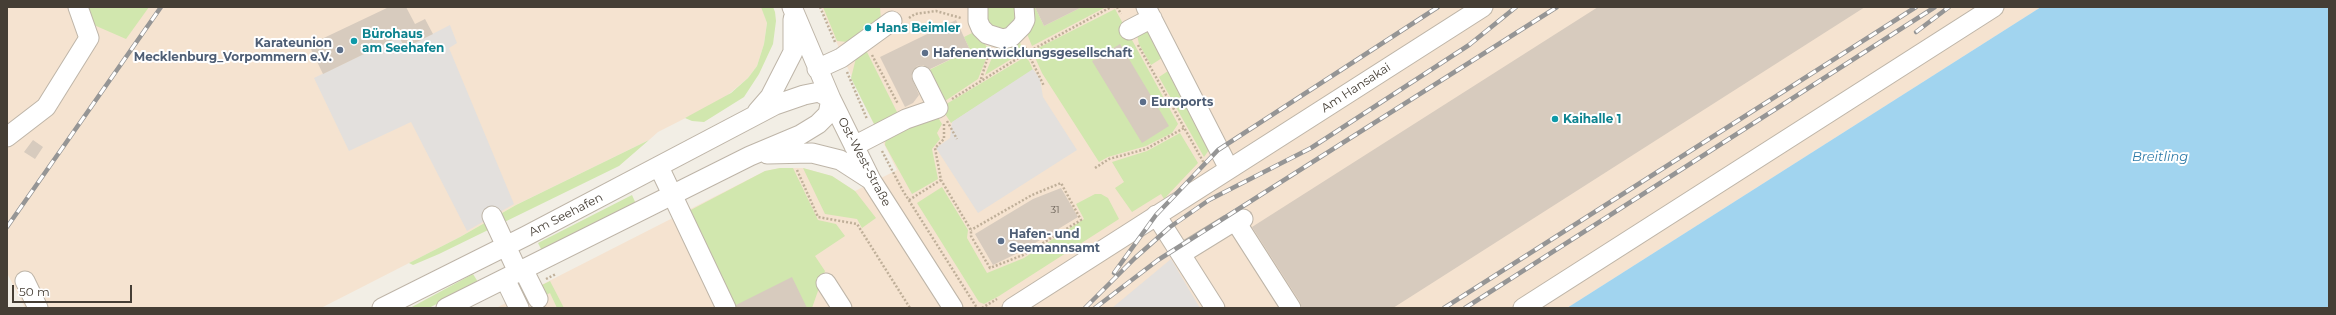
<!DOCTYPE html>
<meta charset="utf-8">
<style>
body{margin:0}
#map{position:relative;width:2336px;height:315px;overflow:hidden;background:#f2eee5;font-family:Montserrat,sans-serif}
canvas{display:block}
.frame{position:absolute;inset:0;border:8px solid #453e35;pointer-events:none}
.scale{position:absolute;left:12px;top:285px;width:120px;height:18px;box-sizing:border-box;border:2px solid #453e35;border-top:0;padding-left:5px;font-size:12px;line-height:14px;white-space:nowrap;color:#453e35;-webkit-text-stroke:3px #fff;paint-order:stroke}
</style>
<div id="map">
<canvas width="2336" height="315"></canvas>
<div class="frame"></div>
<div class="scale">50 m</div>
</div>
<script>
const ctx = document.querySelector('canvas').getContext('2d');
ctx.lineJoin = 'round';
function fill(path, color) { ctx.fillStyle = color; ctx.fill(path, 'evenodd'); }
const toPath = rows => new Path2D(rows.map(r => 'M' + r).join(''));
function strokePath(path, color, width, dash) { ctx.strokeStyle = color; ctx.lineWidth = width; ctx.lineCap = dash ? 'butt' : 'round'; ctx.setLineDash(dash || []); ctx.stroke(path); }
function write(font, color, halo, rows, align = 'center') {
  ctx.font = font + ' Montserrat,sans-serif'; ctx.lineWidth = 4; ctx.setLineDash([]); ctx.textBaseline = 'middle'; ctx.strokeStyle = halo; ctx.fillStyle = color; for (const [text, x, y, turn = 0] of rows) {
    ctx.save(); ctx.translate(x, y); ctx.rotate((+turn || 0) * Math.PI / 180); ctx.textAlign = isNaN(turn) ? turn : align; if (halo) ctx.strokeText(text, 0, 0); ctx.fillText(text, 0, 0); ctx.restore();
  }
}
fill(toPath([
 [7,7,773,7,763,11,767,23,764,44,757,66,748,78,723,99,658,132,649,140,516,205,460,237,321,308,25,308,7,273],
 [821,7,2041,7,1567,308,496,308,765,171,780,168,803,168,832,176,855,191,897,170,861,98]
]), '#f5e3d0');
fill(toPath([
 [82,7,149,7,126,39,87,22],
 [761,7,773,7,775,12,776,21,773,44,759,74,744,97,704,122,692,121,685,118,731,93,748,78,757,66,764,44,767,23],
 [823,7,880,7,881,21,848,42,837,41],
 [986,7,1017,7,1019,12,1009,32,987,27],
 [1026,7,1035,7,1044,26,1082,7,1106,7,1032,46,1025,29],
 [1115,9,1178,124,1172,133,1146,146,1108,157,1099,162,1042,73,1033,53,1038,48],
 [1146,29,1162,58,1151,65,1139,44,1137,35],
 [978,30,986,46,990,46,990,49,978,79,942,103,925,72,970,50,964,37],
 [1019,39,1023,52,985,75,997,45],
 [865,48,899,116,875,126,851,78,857,54],
 [1025,57,1029,61,1033,70,951,123,942,109,943,106],
 [1168,71,1209,150,1204,157,1159,77],
 [936,114,942,124,937,133,940,139,932,149,938,179,912,194,885,145,886,135],
 [1180,133,1198,163,1164,199,1161,194,1132,212,1115,188,1124,182,1112,162,1147,151],
 [649,140,619,166,439,254,413,265,409,263,460,237,516,205],
 [780,168,793,168,818,220,836,224,845,236,815,256,825,271,812,308,731,308,685,213,765,171],
 [803,168,832,176,855,191,876,218,862,228,857,219,825,214],
 [942,187,968,230,967,238,987,273,1024,258,1084,219,1076,204,1095,194,1101,194,1108,198,1119,219,999,296,984,304,979,302,917,203],
 [632,195,636,204,542,251,538,243],
 [473,274,478,282,429,308,410,308],
 [550,281,564,308,557,308,550,293,542,297,538,287]
]), '#d1e7ae');
fill(toPath([
 [450,25,457,43,449,48,514,204,467,231,411,122,349,151,314,78,399,37,405,48],
 [1033,69,1040,79,1043,97,1077,150,978,213,936,148,950,138,952,122],
 [1171,259,1200,308,1112,308]
]), '#e3e0dd');
fill(toPath([
 [2041,7,2329,7,2329,308,1567,308]
]), '#a1d4ef');
fill(toPath([
 [389,7,406,7,415,24,425,19,433,34,405,48,399,37,323,74,309,45],
 [1035,7,1082,7,1044,26],
 [1598,7,1865,7,1393,308,1302,308,1300,302,1252,227],
 [956,20,970,50,930,69,923,65,917,66,911,76,919,95,913,103,905,107,880,57],
 [1120,44,1169,126,1142,143,1092,61],
 [33,140,43,147,35,159,24,152],
 [1061,188,1078,217,1022,251,993,265,975,234,1033,199],
 [792,277,807,308,737,308,736,305]
]), '#d7cbbe');
const minor = toPath([
 [792,7,831,99,871,180,953,308],
 [978,7,978,21,981,28,987,34,1003,39,1011,37,1022,26,1025,20,1024,7],
 [1146,7,1229,169],
 [1129,30,1152,18],
 [817,69,841,58,892,21],
 [757,112,770,97,793,52,793,19],
 [7,137,46,107,89,38,78,7],
 [854,146,906,119,938,108,922,76],
 [767,154,812,153,840,160,871,180],
 [659,167,726,308],
 [1156,215,1215,308],
 [492,216,518,272],
 [1236,222,1291,308],
 [1181,254,1228,225,1243,219],
 [523,269,538,299],
 [505,279,519,308],
 [25,281,38,308],
 [826,283,842,308],
 [382,308,526,236,775,105,804,95,819,92,831,99],
 [446,308,750,156,800,135,818,124,828,114,831,99],
 [1012,308,1483,7],
 [1523,308,1994,7]
]);
strokePath(minor, '#beb5a8', 21);
strokePath(toPath([
 [820,7,835,42],
 [1117,7,1121,14],
 [909,18,915,14,936,11,961,18],
 [1138,45,1205,165],
 [1025,47,1044,86],
 [872,55,898,104],
 [847,72,867,119],
 [981,79,989,53],
 [952,99,1028,52,1111,7],
 [947,121,957,139],
 [944,124,944,139,935,148,941,180,971,230,971,236,990,268,1023,255,1081,220,1061,183,1032,195,971,230],
 [882,151,903,191,977,308],
 [1095,168,1109,159,1146,149,1184,128],
 [797,170,818,217,857,224,910,308],
 [909,200,941,180],
 [546,279,556,274],
 [982,308,997,299]
]), '#bfaf99', 2.5, [2, 2]);
strokePath(minor, '#fff', 19);
const rail = toPath([
 [1916,32,1949,7],
 [7,227,161,7],
 [1114,273,1156,215,1218,150,1438,7],
 [1085,308,1135,258,1170,227,1209,200,1311,148,1469,45,1516,7],
 [1095,308,1158,260,1557,7],
 [1444,308,1916,7],
 [1465,308,1935,7]
]);
strokePath(rail, '#959595', 4.5);
strokePath(rail, '#fff', 3, [9]);
for (const [x, y, r, color] of [
 [868,28,4,"#0f9aa8"],
 [354,41,4,"#0f9aa8"],
 [340,50,4,"#5c6f8a"],
 [925,53,4,"#5c6f8a"],
 [1143,102,4,"#5c6f8a"],
 [1555,119,4,"#0f9aa8"],
 [1001,241,4,"#5c6f8a"]
]) { const dot = new Path2D(); dot.arc(x, y, r, 0, 2 * Math.PI); ctx.fillStyle = color; ctx.fill(dot); strokePath(dot, '#fff', 1.5); }
write('10px', '#6a6157', null, [
 ["31",1055,210]
]);
write('bold 12px', '#0d838f', '#fff', [
 ["Hans Beimler",876,28],
 ["Bürohaus",362,34],
 ["am Seehafen",362,48],
 ["Kaihalle 1",1563,119]
], 'left');
write('bold 12px', '#4e5e75', '#fff', [
 ["Karateunion",332,43,"right"],
 ["Mecklenburg_Vorpommern e.V.",332,57,"right"],
 ["Hafenentwicklungsgesellschaft",933,53],
 ["Euroports",1151,102],
 ["Hafen- und",1009,234],
 ["Seemannsamt",1009,248]
], 'left');
write('12px', '#453e35', '#fff', [
 ["Am Hansakai",1356,88,-33],
 ["Ost-West-Straße",864,162,62],
 ["Am Seehafen",566,215,-27]
]);
write('italic 13px', '#2e7ba8', '#fff', [
 ["Breitling",2160,157]
]);
</script>
